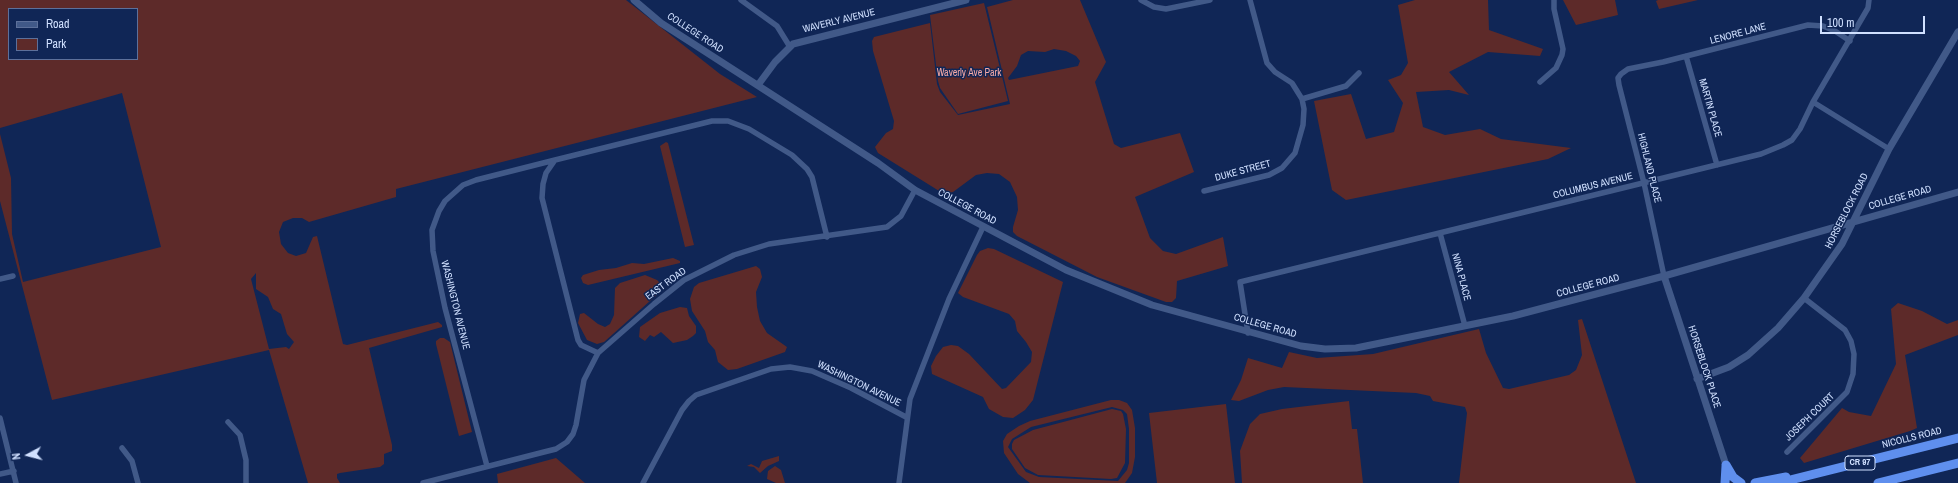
<!DOCTYPE html>
<style>
body{margin:0}
#map{position:relative;width:1958px;height:483px;overflow:hidden;background:#102656;font-family:"Archivo Narrow",sans-serif}
canvas{display:block}
.legend{position:absolute;left:8px;top:8px;width:130px;height:52px;box-sizing:border-box;background:#102656;border:1px solid #5d709a;margin:0;padding:5px 7px;list-style:none;font-size:12px;color:#d0e0ff}
.legend li{display:flex;align-items:center;gap:8px;height:20px}
.legend b{width:20px;border:1px solid #5d709a}
.north{position:absolute;left:8px;top:435px;width:40px;height:40px;-webkit-text-stroke:3px #102656;paint-order:stroke;rotate:263deg;font-size:11px;font-weight:700;line-height:16px;text-align:center;color:#d0e0ff}
.north::after{content:'';display:block;margin:auto;width:14px;height:18px;background:#d0e0ff;clip-path:polygon(50% 0,100% 100%,50% 72%,0 100%)}
.scale{position:absolute;left:1820px;top:16px;width:105px;height:18px;box-sizing:border-box;border:2px solid #d0e0ff;border-top:0;padding-left:5px;font-size:12px;line-height:14px;white-space:nowrap;color:#d0e0ff;-webkit-text-stroke:3px #102656;paint-order:stroke}
</style>
<div id="map">
<canvas width="1958" height="483"></canvas>
<ul class="legend">
<li><b style="height:5px;background:#415988"></b>Road</li>
<li><b style="height:11px;background:#5d2a29"></b>Park</li>
</ul>
<div class="north">N</div>
<div class="scale">100 m</div>
</div>
<script>
const ctx = document.querySelector('canvas').getContext('2d');
ctx.lineJoin = 'round';
function fill(path, color) { ctx.fillStyle = color; ctx.fill(path, 'evenodd'); }
const toPath = rows => new Path2D(rows.map(r => 'M' + r).join(''));
function strokePath(path, color, width, dash) { ctx.strokeStyle = color; ctx.lineWidth = width; ctx.lineCap = dash ? 'butt' : 'round'; ctx.setLineDash(dash || []); ctx.stroke(path); }
function write(font, color, halo, rows, align = 'center') {
  ctx.font = font + ' "Archivo Narrow",sans-serif'; ctx.lineWidth = 3; ctx.setLineDash([]); ctx.textBaseline = 'middle'; ctx.strokeStyle = halo; ctx.fillStyle = color; for (const [text, x, y, turn = 0] of rows) {
    ctx.save(); ctx.translate(x, y); ctx.rotate((+turn || 0) * Math.PI / 180); ctx.textAlign = isNaN(turn) ? turn : align; if (halo) ctx.strokeText(text, 0, 0); ctx.fillText(text, 0, 0); ctx.restore();
  }
}
fill(toPath([
 [0,0,626,0,720,74,757,97,396,189,396,197,309,222,302,218,293,218,283,222,279,232,281,244,288,253,296,256,306,253,313,237,317,236,343,344,347,345,438,322,442,325,442,327,369,348,392,445,392,451,384,454,384,464,380,467,340,473,337,474,337,478,340,483,308,483,269,350,52,400,0,201,0,134,11,178,12,234,23,282,161,247,122,93,0,128],
 [9,9,137,9,137,59,9,59],
 [256,273,256,289,268,297,273,309,281,314,287,334,294,342,289,349,286,347,269,349,251,279],
 [1013,0,1080,0,1106,62,1095,82,1114,144,1121,148,1180,133,1194,172,1135,197,1150,238,1163,251,1176,254,1223,237,1228,266,1177,281,1176,298,1172,302,1166,302,1097,277,1017,236,1013,232,1013,227,1018,210,1017,197,1010,182,999,174,987,173,976,175,953,192,944,194,878,153,875,147,886,133,893,129,894,121,873,51,872,41,874,37,930,23,937,84,940,92,958,115,1010,104,987,7],
 [1054,49,1066,51,1076,56,1080,61,1078,66,1009,80,1008,78,1017,66,1021,55,1028,51,1045,52],
 [1415,0,1488,0,1489,30,1543,49,1540,56,1488,52,1449,72,1469,95,1449,90,1416,92,1423,127,1445,135,1480,129,1501,139,1571,148,1548,159,1346,200,1332,190,1314,101,1351,94,1366,139,1394,132,1403,103,1388,80,1401,75,1408,63,1398,5],
 [1563,0,1615,0,1618,15,1576,25],
 [1658,0,1698,0,1659,9,1656,1],
 [984,3,1008,101,958,114,940,88,938,81,930,15],
 [666,142,668,143,694,245,685,247,660,146],
 [988,248,994,249,1063,282,1033,400,1025,410,1013,418,1003,417,989,409,983,397,932,374,931,366,936,356,943,347,951,345,958,346,969,354,1002,389,1006,388,1031,362,1032,352,1026,342,1017,331,1015,321,1009,314,963,297,958,293,977,255,980,251],
 [673,258,680,261,680,263,588,285,583,283,581,278,583,275,599,270,616,268,632,263,644,264],
 [756,266,760,269,762,277,756,292,757,307,760,321,767,333,787,347,785,352,737,369,728,370,718,362,715,350,708,342,705,331,692,311,690,299,694,287,699,283],
 [645,275,657,280,660,283,660,292,604,342,597,344,587,340,578,323,580,314,584,313,598,324,605,327,610,324,614,315,615,288,620,283],
 [1898,303,1922,311,1947,324,1958,320,1958,335,1905,355,1917,428,1910,431,1804,463,1800,458,1842,408,1849,412,1871,416,1896,364,1891,309],
 [680,307,687,308,689,316,696,326,696,333,693,336,687,340,673,343,661,332,654,337,650,335,645,341,639,337,640,327,660,313],
 [1582,319,1636,483,1459,483,1467,413,1465,407,1433,401,1430,396,1416,393,1284,387,1268,390,1239,401,1231,400,1241,380,1248,358,1282,368,1289,352,1317,358,1373,354,1479,329,1486,353,1503,388,1509,389,1569,375,1576,370,1582,355,1578,320],
 [440,338,444,338,450,342,472,432,459,436,436,344,436,341],
 [1111,400,1119,400,1127,403,1132,410,1135,428,1135,457,1132,473,1125,483,1030,483,1018,474,1004,453,1003,441,1007,434,1019,426,1030,421],
 [1112,407,1123,410,1127,414,1129,429,1129,463,1127,470,1118,481,1039,477,1026,472,1008,447,1012,439,1031,427],
 [1349,401,1352,429,1357,429,1363,483,1242,483,1240,451,1250,424,1260,414,1282,409],
 [1226,404,1235,483,1157,483,1149,413],
 [1112,409,1121,411,1123,414,1126,429,1125,463,1117,478,1111,479,1038,475,1025,468,1012,449,1012,444,1014,440,1033,430],
 [779,456,779,461,768,466,760,473,754,467,747,466,751,464,759,468,762,461],
 [556,458,585,483,498,483,497,474],
 [775,466,781,470,785,483,776,483,767,479,768,471]
]), '#5d2a29');
strokePath(toPath([
 [741,0,777,26,790,47],
 [1141,0,1154,7,1166,9,1210,0],
 [1686,56,1717,165],
 [1540,82,1556,68,1562,55,1563,49,1554,9,1554,0],
 [1302,99,1346,86,1359,73],
 [1813,102,1889,149],
 [1204,191,1269,175,1282,168,1295,153,1303,125,1304,109,1302,99,1292,83,1275,72,1267,63,1250,0],
 [1440,233,1465,326],
 [1664,276,1644,183,1619,85,1618,78,1621,74,1628,69,1663,62,1808,25,1823,26,1835,31,1850,41],
 [0,279,13,276],
 [1248,333,1240,282,1761,154,1783,145,1792,140,1800,129,1813,102,1868,8,1869,0],
 [598,353,581,345,578,340,542,198,543,184,546,173,555,160,712,121,728,121,749,129,792,155,807,169,812,177,827,237],
 [0,418,16,483],
 [228,422,240,435,246,460,246,483],
 [122,448,132,461,138,483],
 [1787,452,1847,392,1853,374,1854,354,1851,341,1845,330,1804,298],
 [487,466,445,308,433,251,432,230,439,211,445,201,463,185,476,180,555,160],
 [0,474,14,471],
 [423,483,544,452,556,449,567,442,573,434,576,425,584,380,598,353,654,304,684,280,734,255,769,244,887,227,901,216,915,190],
 [643,483,682,410,689,401,696,395,771,369,790,367,812,371,851,388,906,417],
 [899,483,910,399,949,299,983,227]
]), '#415988', 5.5);
strokePath(toPath([
 [634,0,661,23,878,163,915,190,1066,270,1152,305,1301,346,1325,349,1356,348,1513,316,1664,276,1958,192],
 [758,85,775,62,793,44,966,0],
 [1664,276,1726,465],
 [1697,379,1729,367,1748,355,1778,328,1804,298,1842,244,1889,149,1958,32]
]), '#415988', 7);
strokePath(toPath([
 [1726,465,1733,477,1741,483],
 [1725,483,1726,466],
 [1755,483,1786,477],
 [1778,483,1958,438],
 [1878,483,1958,463]
]), '#5f8fee', 9);
for (const [x, y, w] of [
 [1860,463,30]
]) { const box = new Path2D(); box.roundRect(x - w / 2, y - 7, w, 14, 3); ctx.fillStyle = '#102656'; ctx.fill(box); strokePath(box, '#d0e0ff', 1); }
write('bold 9px', '#d0e0ff', null, [
 ["CR 97",1860,463]
]);
write('10px', '#d0e0ff', '#102656', [
 ["WAVERLY AVENUE",839,21,-14],
 ["COLLEGE ROAD",695,33,33],
 ["LENORE LANE",1738,34,-15],
 ["MARTIN PLACE",1710,108,74],
 ["HIGHLAND PLACE",1649,168,76],
 ["DUKE STREET",1243,171,-15],
 ["COLUMBUS AVENUE",1593,186,-14],
 ["COLLEGE ROAD",1900,198,-16],
 ["COLLEGE ROAD",967,207,28],
 ["HORSEBLOCK ROAD",1847,211,-63],
 ["NINA PLACE",1461,277,75],
 ["EAST ROAD",666,284,-36],
 ["COLLEGE ROAD",1588,286,-15],
 ["WASHINGTON AVENUE",455,305,76],
 ["COLLEGE ROAD",1265,326,16],
 ["HORSEBLOCK PLACE",1704,367,72],
 ["WASHINGTON AVENUE",859,384,26],
 ["JOSEPH COURT",1810,417,-44],
 ["NICOLLS ROAD",1912,438,-14]
]);
write('10px', '#f7aaa6', '#102656', [
 ["Waverly Ave Park",969,73]
]);
</script>
